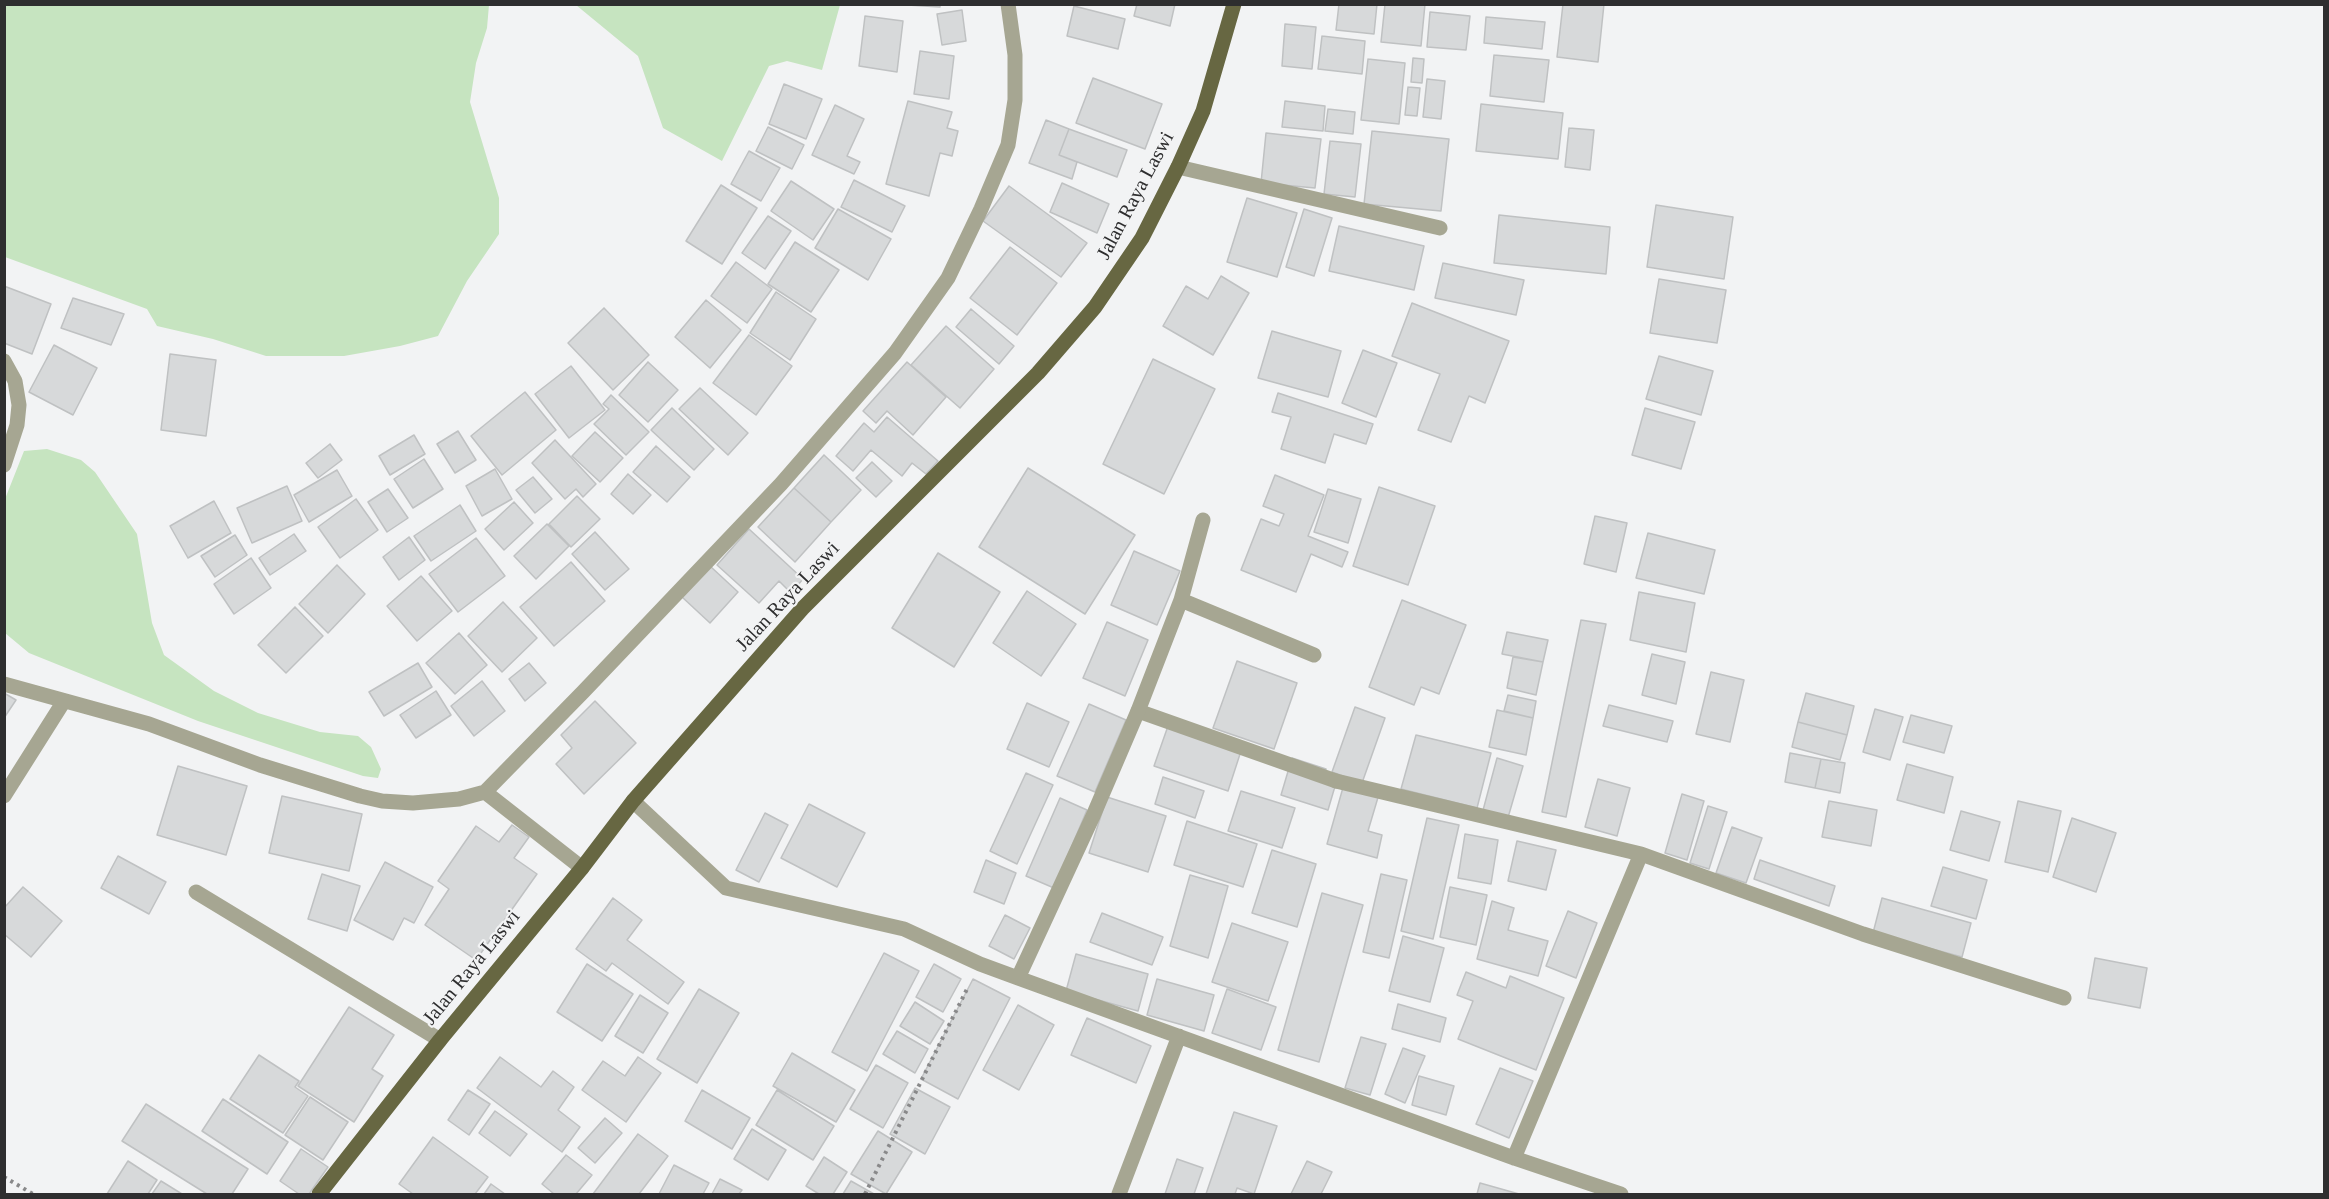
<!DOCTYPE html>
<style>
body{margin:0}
#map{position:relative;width:2329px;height:1199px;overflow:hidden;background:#f2f3f4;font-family:"Times New Roman",serif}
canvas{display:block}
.frame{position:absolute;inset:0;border:6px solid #2e2e2f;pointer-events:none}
</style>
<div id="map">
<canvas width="2329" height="1199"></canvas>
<div class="frame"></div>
</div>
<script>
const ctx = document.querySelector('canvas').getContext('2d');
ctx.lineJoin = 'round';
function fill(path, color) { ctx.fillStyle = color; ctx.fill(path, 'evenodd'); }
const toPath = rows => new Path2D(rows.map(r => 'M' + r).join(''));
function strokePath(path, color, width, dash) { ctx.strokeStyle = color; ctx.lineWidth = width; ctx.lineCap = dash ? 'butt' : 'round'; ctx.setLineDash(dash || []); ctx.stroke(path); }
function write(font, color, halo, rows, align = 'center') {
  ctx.font = font + ' "Times New Roman",serif'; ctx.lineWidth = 4.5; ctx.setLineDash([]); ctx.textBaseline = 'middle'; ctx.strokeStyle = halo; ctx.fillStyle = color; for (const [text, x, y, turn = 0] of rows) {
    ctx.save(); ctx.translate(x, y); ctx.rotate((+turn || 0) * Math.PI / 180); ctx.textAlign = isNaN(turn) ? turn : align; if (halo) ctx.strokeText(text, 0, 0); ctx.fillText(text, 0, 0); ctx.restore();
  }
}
fill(toPath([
 [4,5,489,5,487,28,476,63,470,102,499,198,499,234,467,281,438,336,400,346,344,356,266,356,213,339,157,326,147,309,5,257],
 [576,5,840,5,822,70,787,61,769,66,722,161,663,128,638,56],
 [47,449,81,460,95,472,137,534,152,623,164,655,214,691,258,713,320,732,358,736,371,747,381,769,378,778,363,776,198,721,29,653,5,633,5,499,24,451]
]), '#c6e4c0');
const building = toPath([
 [891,4,940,4,940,7,891,4],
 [1137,4,1175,4,1170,26,1134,16,1137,4],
 [1339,4,1377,4,1374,34,1336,30,1339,4],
 [1385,4,1425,4,1421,46,1381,42,1385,4],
 [1563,4,1604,4,1598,62,1557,57,1563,4],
 [1074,6,1125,19,1118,49,1067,36,1074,6],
 [962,10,966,41,942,45,937,14,962,10],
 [1430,12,1470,16,1466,50,1427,47,1430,12],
 [865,16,903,21,897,72,859,66,865,16],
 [1486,17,1545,22,1542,49,1484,43,1486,17],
 [1285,24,1316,27,1312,69,1282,66,1285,24],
 [1322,36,1365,41,1362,74,1318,69,1322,36],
 [920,51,954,56,949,99,914,94,920,51],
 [1494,55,1549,60,1544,102,1490,96,1494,55],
 [1413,58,1424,59,1422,83,1411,82,1413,58],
 [1368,59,1405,63,1399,124,1361,120,1368,59],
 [1093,78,1162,104,1145,149,1076,123,1093,78],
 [1427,79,1445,81,1441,119,1423,117,1427,79],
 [784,84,822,99,806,139,769,124,784,84],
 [1408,87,1420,88,1417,116,1405,115,1408,87],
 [908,101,952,112,947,128,958,131,952,156,940,153,929,196,886,184,908,101],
 [1285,101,1325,106,1323,131,1282,127,1285,101],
 [1481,104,1563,113,1558,159,1476,151,1481,104],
 [835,105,864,119,847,156,860,162,854,174,812,155,835,105],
 [1328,109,1355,112,1353,134,1325,131,1328,109],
 [1046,120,1069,129,1059,155,1077,162,1072,179,1029,163,1046,120],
 [768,127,804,145,792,169,756,151,768,127],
 [1569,128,1594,130,1590,170,1565,167,1569,128],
 [1069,129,1127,150,1117,177,1059,155,1069,129],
 [1372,131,1449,139,1441,211,1364,204,1372,131],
 [1266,133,1321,139,1315,188,1261,183,1266,133],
 [1330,141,1361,144,1355,197,1324,194,1330,141],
 [749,151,780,168,761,201,731,184,749,151],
 [854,180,905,206,892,232,841,207,854,180],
 [791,181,834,209,813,240,771,211,791,181],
 [1062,183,1109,204,1097,233,1050,212,1062,183],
 [721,185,757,208,722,264,686,241,721,185],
 [1009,186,1087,243,1061,277,983,221,1009,186],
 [1247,198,1297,213,1277,277,1227,262,1247,198],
 [1656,205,1733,217,1724,279,1647,267,1656,205],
 [838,209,891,239,868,280,815,248,838,209],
 [1304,209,1332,218,1314,276,1286,267,1304,209],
 [1499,215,1610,227,1606,274,1494,263,1499,215],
 [768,216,791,231,765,269,742,253,768,216],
 [1339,226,1424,246,1414,290,1329,271,1339,226],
 [795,242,839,270,811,312,768,284,795,242],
 [1010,247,1057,283,1017,335,970,298,1010,247],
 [736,262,772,289,747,323,711,296,736,262],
 [1443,263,1524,280,1516,315,1435,298,1443,263],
 [1221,276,1249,293,1213,355,1163,326,1186,286,1208,299,1221,276],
 [1659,279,1726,290,1717,343,1650,333,1659,279],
 [4,286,51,304,32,354,4,343,4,286],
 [776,292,816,319,790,360,750,333,776,292],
 [73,298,124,314,111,345,61,328,73,298],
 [706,300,741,330,710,368,675,337,706,300],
 [1412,303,1509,341,1485,403,1469,396,1451,442,1418,430,1440,374,1392,356,1412,303],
 [604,308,649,355,613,390,568,343,604,308],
 [971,309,1014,346,999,364,956,327,971,309],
 [946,326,994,369,960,408,911,365,946,326],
 [1272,331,1341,351,1328,397,1258,378,1272,331],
 [749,335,792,366,756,415,713,383,749,335],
 [54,345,97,368,73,415,29,392,54,345],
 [1363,350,1397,363,1376,417,1342,403,1363,350],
 [170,354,216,360,206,436,161,430,170,354],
 [1659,356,1713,371,1701,415,1646,399,1659,356],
 [1153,359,1215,389,1164,494,1103,464,1153,359],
 [648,362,678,390,648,422,619,395,648,362],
 [907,362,946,397,913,435,887,411,876,423,863,411,907,362],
 [571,366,605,410,569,438,535,394,571,366],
 [700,388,748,433,728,455,679,409,700,388],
 [525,392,556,430,502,475,471,436,525,392],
 [1278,393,1373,424,1366,444,1334,434,1325,463,1281,449,1291,417,1272,412,1278,393],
 [611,395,649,432,626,455,594,424,609,409,603,404,611,395],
 [672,408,714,449,694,470,651,430,672,408],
 [1645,408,1695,422,1681,469,1632,455,1645,408],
 [887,417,938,461,926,474,912,463,902,476,871,450,853,471,836,456,864,423,874,432,887,417],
 [458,431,476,460,455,473,437,444,458,431],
 [595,432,623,458,600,482,572,456,595,432],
 [414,435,425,454,390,475,379,456,414,435],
 [555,440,596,484,583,497,576,489,565,499,532,463,555,440],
 [330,444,342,460,318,478,306,463,330,444],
 [656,446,690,477,667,502,633,472,656,446],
 [824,455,861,490,831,522,794,488,824,455],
 [424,459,443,489,413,508,394,479,424,459],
 [872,462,892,481,876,497,856,478,872,462],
 [1028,468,1135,535,1085,614,979,547,1028,468],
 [495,469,512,499,482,516,466,486,495,469],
 [337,470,352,496,309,522,294,495,337,470],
 [628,474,651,495,633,514,611,494,628,474],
 [1275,475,1324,495,1308,536,1348,552,1342,567,1311,554,1296,592,1241,570,1261,519,1279,526,1284,514,1263,506,1275,475],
 [533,477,552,499,535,513,516,490,533,477],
 [287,486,302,521,252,543,237,508,287,486],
 [1379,487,1435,506,1408,585,1353,566,1379,487],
 [794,488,831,522,795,562,758,527,794,488],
 [388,489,408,518,387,532,368,502,388,489],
 [1328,489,1361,499,1348,543,1314,532,1328,489],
 [577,496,600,519,571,547,549,524,577,496],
 [356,499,378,530,340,558,318,527,356,499],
 [214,501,231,533,188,558,170,526,214,501],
 [514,502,533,523,504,550,485,529,514,502],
 [460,505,476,531,431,561,414,536,460,505],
 [1595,516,1627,523,1616,572,1584,564,1595,516],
 [547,524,569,546,536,579,514,556,547,524],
 [749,529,803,579,791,593,779,581,759,603,717,565,749,529],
 [595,532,629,569,605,590,572,554,595,532],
 [1648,533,1715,550,1704,594,1636,578,1648,533],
 [294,534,306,551,270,575,259,558,294,534],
 [235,535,247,555,215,577,201,556,235,535],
 [409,537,425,560,399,580,383,557,409,537],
 [476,538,505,576,458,612,429,574,476,538],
 [1134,551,1180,571,1157,625,1111,605,1134,551],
 [938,553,1000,592,954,667,892,628,938,553],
 [251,558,271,588,234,614,214,584,251,558],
 [571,562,605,601,554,646,520,607,571,562],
 [337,565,365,594,328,633,299,604,337,565],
 [710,566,738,592,710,623,682,597,710,566],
 [421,576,452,611,417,641,387,606,421,576],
 [1027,591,1076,624,1041,676,993,643,1027,591],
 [1639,592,1695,603,1686,652,1630,640,1639,592],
 [1402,600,1466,625,1439,694,1421,687,1414,705,1369,687,1402,600],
 [503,602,537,638,502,672,468,636,503,602],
 [295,607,323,636,286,673,258,645,295,607],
 [1581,620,1606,624,1566,817,1542,812,1581,620],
 [1107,622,1148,640,1125,696,1083,678,1107,622],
 [1507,632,1548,640,1543,662,1502,654,1507,632],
 [459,633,487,665,455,694,426,663,459,633],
 [1652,654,1685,662,1676,704,1642,695,1652,654],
 [1513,657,1543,662,1536,695,1507,688,1513,657],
 [1237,661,1297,683,1274,749,1213,728,1237,661],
 [418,663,432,687,384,716,369,692,418,663],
 [529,663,546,683,525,701,509,679,529,663],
 [1711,672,1744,680,1730,742,1696,734,1711,672],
 [482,681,505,711,474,736,451,706,482,681],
 [436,691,451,715,416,738,400,715,436,691],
 [4,693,16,700,4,718,4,693],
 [1806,693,1854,706,1847,735,1798,722,1806,693],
 [1508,695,1536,701,1533,718,1504,711,1508,695],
 [595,701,636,743,584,794,556,764,572,748,561,735,595,701],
 [1027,703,1069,722,1049,767,1007,749,1027,703],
 [1089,704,1126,720,1095,792,1057,776,1089,704],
 [1609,705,1673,721,1667,742,1603,726,1609,705],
 [1355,707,1385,718,1362,783,1332,772,1355,707],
 [1875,709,1903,717,1890,760,1863,752,1875,709],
 [1497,710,1533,718,1526,755,1489,747,1497,710],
 [1911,715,1952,726,1944,753,1903,742,1911,715],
 [1798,722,1847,735,1840,760,1792,747,1798,722],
 [1168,726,1241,751,1228,791,1154,766,1168,726],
 [1416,735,1491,753,1477,808,1401,789,1416,735],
 [1790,753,1821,759,1815,788,1785,782,1790,753],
 [1292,758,1326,769,1323,779,1336,783,1328,810,1281,795,1292,758],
 [1497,758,1523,766,1507,821,1482,814,1497,758],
 [1821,759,1845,763,1840,793,1815,788,1821,759],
 [1907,764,1953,777,1944,813,1897,800,1907,764],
 [178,766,247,786,226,855,157,835,178,766],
 [1026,773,1053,785,1017,864,990,851,1026,773],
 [1163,777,1204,791,1195,818,1155,804,1163,777],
 [1598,779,1630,788,1617,836,1585,827,1598,779],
 [1344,784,1379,794,1368,831,1382,835,1377,858,1327,844,1344,784],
 [1241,791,1295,808,1282,848,1228,831,1241,791],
 [1682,794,1704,801,1687,860,1665,853,1682,794],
 [282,796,362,814,349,871,269,853,282,796],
 [1107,797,1166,816,1148,872,1089,853,1107,797],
 [1060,798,1087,810,1054,888,1026,876,1060,798],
 [1829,801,1877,810,1871,846,1822,837,1829,801],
 [2018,801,2061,811,2048,872,2005,862,2018,801],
 [809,804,865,833,837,887,781,858,809,804],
 [1708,806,1727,812,1709,869,1690,863,1708,806],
 [1961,811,2000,822,1989,861,1950,850,1961,811],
 [765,813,788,825,759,882,736,870,765,813],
 [1427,818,1459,825,1433,939,1401,931,1427,818],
 [2072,818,2116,833,2096,892,2053,877,2072,818],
 [1187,821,1257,844,1243,887,1174,865,1187,821],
 [512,825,529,837,514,858,537,874,476,960,425,925,449,889,438,881,476,826,499,842,512,825],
 [1732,827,1762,838,1746,883,1716,873,1732,827],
 [1465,834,1498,840,1491,884,1458,878,1465,834],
 [1517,841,1556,850,1546,890,1508,881,1517,841],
 [1272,850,1316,864,1297,927,1252,913,1272,850],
 [118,856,166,882,149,914,101,888,118,856],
 [986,860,1016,873,1004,904,974,892,986,860],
 [1760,860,1835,886,1829,906,1754,879,1760,860],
 [385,862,433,887,414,923,404,918,393,940,354,920,385,862],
 [1943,867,1987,880,1976,919,1931,906,1943,867],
 [322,874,360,886,347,931,308,919,322,874],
 [1381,874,1407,880,1389,958,1363,952,1381,874],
 [1190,875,1228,886,1208,958,1170,946,1190,875],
 [23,887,62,921,31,957,4,934,4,908,23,887],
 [1450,887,1487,895,1476,945,1440,937,1450,887],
 [1322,893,1363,905,1319,1062,1278,1050,1322,893],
 [613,898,642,920,627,940,684,982,668,1004,612,963,606,971,576,949,613,898],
 [1882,898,1971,923,1962,957,1873,933,1882,898],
 [1492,901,1514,908,1508,930,1548,941,1538,976,1477,959,1492,901],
 [1568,911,1597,923,1576,978,1546,966,1568,911],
 [1102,913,1163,937,1152,965,1090,942,1102,913],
 [1005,915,1030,928,1014,959,989,946,1005,915],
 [1232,923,1288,942,1268,1001,1212,982,1232,923],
 [1403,936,1444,948,1430,1002,1389,991,1403,936],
 [884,953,919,971,867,1071,832,1052,884,953],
 [1076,954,1148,974,1138,1011,1066,991,1076,954],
 [2095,958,2147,968,2140,1008,2088,998,2095,958],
 [587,964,633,994,602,1041,557,1012,587,964],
 [934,964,961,979,943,1012,916,997,934,964],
 [1466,972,1506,988,1510,976,1564,998,1536,1070,1458,1039,1473,1001,1457,995,1466,972],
 [973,979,1010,998,958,1099,921,1079,973,979],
 [1157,979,1214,995,1204,1031,1147,1015,1157,979],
 [699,989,739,1013,697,1083,657,1059,699,989],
 [1227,989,1276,1007,1261,1050,1212,1033,1227,989],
 [640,995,668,1013,643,1053,615,1036,640,995],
 [915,1002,944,1021,930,1044,900,1026,915,1002],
 [1398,1004,1446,1018,1440,1042,1392,1029,1398,1004],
 [1018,1005,1054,1025,1019,1090,983,1070,1018,1005],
 [349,1007,394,1035,372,1069,383,1076,354,1122,298,1086,349,1007],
 [1087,1018,1151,1046,1136,1083,1071,1055,1087,1018],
 [897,1031,928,1049,915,1073,883,1054,897,1031],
 [1361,1037,1386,1044,1370,1095,1345,1088,1361,1037],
 [1403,1048,1425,1056,1405,1103,1385,1094,1403,1048],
 [792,1053,855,1090,836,1122,773,1086,792,1053],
 [259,1055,299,1081,295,1087,308,1096,283,1133,230,1099,259,1055],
 [500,1057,541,1087,553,1071,574,1087,558,1110,580,1127,562,1152,477,1088,500,1057],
 [638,1057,661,1073,626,1122,582,1090,603,1061,625,1076,638,1057],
 [876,1065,908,1083,883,1128,850,1109,876,1065],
 [1500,1068,1533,1081,1509,1138,1476,1124,1500,1068],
 [1419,1076,1454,1086,1446,1115,1412,1105,1419,1076],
 [915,1088,950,1107,925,1154,890,1134,915,1088],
 [468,1090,490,1104,469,1135,448,1120,468,1090],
 [702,1090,750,1118,732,1149,685,1121,702,1090],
 [777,1090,834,1126,813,1160,756,1125,777,1090],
 [310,1097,348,1122,323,1160,285,1135,310,1097],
 [223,1099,288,1142,267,1174,202,1131,223,1099],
 [146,1104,248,1169,232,1194,207,1194,122,1141,146,1104],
 [495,1111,527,1134,510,1156,479,1133,495,1111],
 [1234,1112,1277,1126,1254,1194,1237,1188,1235,1194,1206,1194,1234,1112],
 [605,1118,622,1133,595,1163,578,1148,605,1118],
 [752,1129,786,1150,768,1180,734,1159,752,1129],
 [878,1131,912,1152,886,1194,851,1174,878,1131],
 [638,1134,668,1156,639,1194,593,1194,638,1134],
 [433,1137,488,1177,475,1194,413,1194,399,1184,433,1137],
 [301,1149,328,1167,309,1194,299,1194,280,1181,301,1149],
 [566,1155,592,1175,576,1194,554,1194,542,1184,566,1155],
 [824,1157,847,1172,833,1194,819,1194,806,1186,824,1157],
 [1177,1159,1203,1168,1194,1194,1165,1194,1177,1159],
 [128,1161,157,1180,148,1194,107,1194,128,1161],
 [1307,1161,1332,1172,1321,1194,1291,1194,1307,1161],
 [674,1165,709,1183,703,1194,659,1194,674,1165],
 [720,1179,742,1190,739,1194,712,1194,720,1179],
 [161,1181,182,1194,152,1194,161,1181],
 [851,1181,874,1194,843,1194,851,1181],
 [1480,1183,1519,1194,1477,1194,1480,1183],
 [491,1184,505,1194,484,1194,491,1184]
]);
fill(building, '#d7d9da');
strokePath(building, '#bfc1c2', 1.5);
strokePath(toPath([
 [4,1177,33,1194],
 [865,1194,967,989]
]), '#89898a', 4, [3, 4.5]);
strokePath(toPath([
 [1138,711,1336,781],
 [196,892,440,1040]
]), '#a6a692', 15);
strokePath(toPath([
 [1178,167,1440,228],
 [4,361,15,381,19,405,17,425,4,465],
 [1181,600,1314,655],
 [4,684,149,724,260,765,360,796,382,801,413,803,459,799,485,792,583,692,781,484,895,353,948,278,981,209,1008,145,1015,100,1015,55,1008,4],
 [1336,781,1641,854],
 [485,792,582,868],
 [4,796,64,701],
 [633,801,726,888,904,929,980,964,1018,978,1514,1158,1621,1194],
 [1018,978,1093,816,1138,711,1181,600,1203,520],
 [1514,1158,1641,854,1863,934,2064,998],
 [1119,1194,1179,1036]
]), '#a6a692', 15);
strokePath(toPath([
 [319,1194,440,1040,582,868,633,801,802,609,1038,373,1095,307,1142,238,1178,167,1203,111,1234,4]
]), '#676742', 15);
write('20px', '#2e2e2f', '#f2f3f4', [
 ["Jalan Raya Laswi",1136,196,-62],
 ["Jalan Raya Laswi",788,597,-47],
 ["Jalan Raya Laswi",472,968,-51]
]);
</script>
